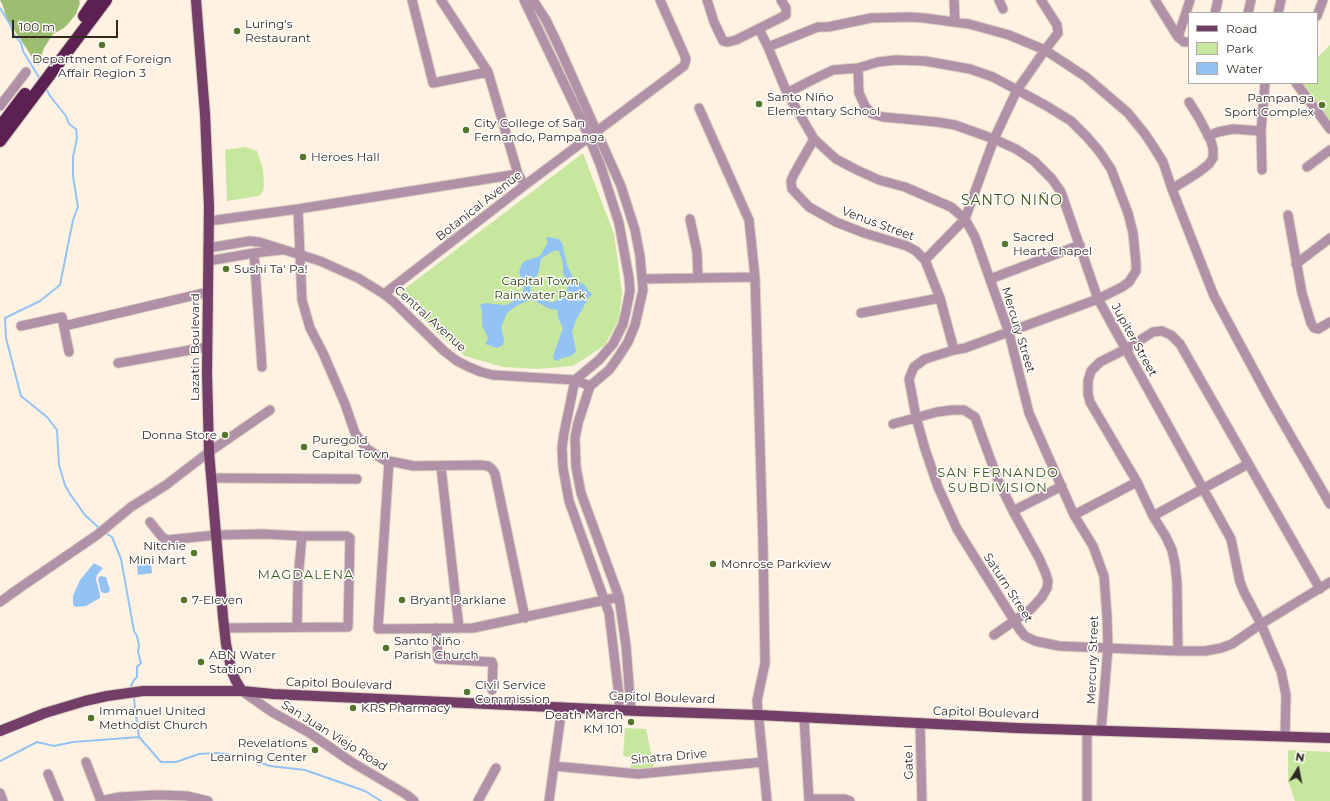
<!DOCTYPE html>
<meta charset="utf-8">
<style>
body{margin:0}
#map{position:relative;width:1330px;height:801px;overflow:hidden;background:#fff2e3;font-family:Montserrat,sans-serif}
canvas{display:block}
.legend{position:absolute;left:1188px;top:12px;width:130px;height:72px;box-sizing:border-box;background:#fff;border:1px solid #adaaa6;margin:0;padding:5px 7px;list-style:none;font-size:12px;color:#322a21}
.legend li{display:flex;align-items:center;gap:8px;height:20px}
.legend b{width:20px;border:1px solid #adaaa6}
.north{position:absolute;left:1278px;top:749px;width:40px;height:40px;-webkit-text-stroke:3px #fff;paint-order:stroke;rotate:10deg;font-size:11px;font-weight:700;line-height:16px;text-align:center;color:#322a21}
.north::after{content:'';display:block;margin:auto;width:14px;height:18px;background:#322a21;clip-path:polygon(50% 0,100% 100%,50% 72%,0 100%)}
.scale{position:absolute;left:12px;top:20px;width:106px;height:18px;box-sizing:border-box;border:2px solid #322a21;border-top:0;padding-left:5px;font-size:12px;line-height:14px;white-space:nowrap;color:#322a21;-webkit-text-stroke:3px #fff;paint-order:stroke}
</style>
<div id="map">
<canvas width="1330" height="801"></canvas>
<ul class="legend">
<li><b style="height:5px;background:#733f69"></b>Road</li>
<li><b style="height:11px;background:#c7e79f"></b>Park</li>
<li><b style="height:11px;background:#93c3f5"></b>Water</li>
</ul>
<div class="north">N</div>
<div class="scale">100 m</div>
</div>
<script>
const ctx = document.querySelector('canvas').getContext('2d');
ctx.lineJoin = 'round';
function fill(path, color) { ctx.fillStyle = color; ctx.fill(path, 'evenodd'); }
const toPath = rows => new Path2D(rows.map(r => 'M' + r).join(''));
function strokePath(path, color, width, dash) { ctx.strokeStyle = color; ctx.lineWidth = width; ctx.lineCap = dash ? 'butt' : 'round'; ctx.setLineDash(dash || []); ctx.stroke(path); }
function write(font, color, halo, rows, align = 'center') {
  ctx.font = font + ' Montserrat,sans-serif'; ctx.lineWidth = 3; ctx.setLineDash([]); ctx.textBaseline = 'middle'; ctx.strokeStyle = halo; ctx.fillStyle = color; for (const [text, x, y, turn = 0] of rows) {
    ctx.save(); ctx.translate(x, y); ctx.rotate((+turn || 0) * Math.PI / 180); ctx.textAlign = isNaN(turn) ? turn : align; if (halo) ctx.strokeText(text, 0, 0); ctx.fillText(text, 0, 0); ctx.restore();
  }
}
fill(toPath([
 [1330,45,1330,127,1298,83,1317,83,1317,58],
 [245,147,257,151,263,169,264,185,263,192,259,196,227,201,225,150],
 [583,153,614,234,622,292,619,319,605,345,573,366,538,369,503,367,465,356,441,337,398,294],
 [625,728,646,729,654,768,631,769,630,757,623,756],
 [1288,750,1330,752,1330,801,1295,801,1288,781]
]), '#c7e79f');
fill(toPath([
 [0,0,79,0,80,3,76,14,68,24,64,28,53,34,44,48,38,66,7,19,3,6]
]), '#9dbe71');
fill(toPath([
 [547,237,559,239,562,243,567,265,574,280,584,284,589,292,591,293,592,295,589,297,576,320,572,332,576,350,575,353,571,356,559,359,558,361,554,360,553,356,563,328,558,318,557,310,550,309,533,300,529,300,516,306,507,313,501,327,504,340,503,345,497,348,485,344,488,339,487,336,482,326,482,312,480,305,485,303,504,305,509,304,522,295,524,287,519,272,521,266,523,262,540,256,548,242,546,239],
 [557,250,559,251,563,263,563,273,568,282,567,291,564,296,554,302,550,302,536,296,530,289,532,282,538,274,541,259,550,253],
 [151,562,152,573,138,575,137,564],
 [94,563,103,568,97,575,96,579,100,594,100,598,86,606,76,607,73,605,73,596,80,580],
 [100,576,106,577,110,590,108,593,104,593,101,592,98,579]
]), '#93c3f5');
strokePath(toPath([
 [0,8,10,24,13,33,21,43,23,51,40,79],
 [46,88,50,96,66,116,69,124,76,129,77,138,73,157,73,176,78,207,73,220,60,285,40,301,5,318,6,338,21,396,47,417,57,430,59,465,65,485,70,494,85,515,100,529],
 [104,532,112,537,121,559,134,631,137,636,139,645,138,652,141,663,137,667,137,677,134,680,131,686],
 [134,699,139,737],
 [0,761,37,742,54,746,73,742,139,737,161,762,176,762,199,754,217,753,242,756,270,766,305,770,365,791,381,801]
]), '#93c3f5', 2);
const minor = toPath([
 [412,0,433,83,488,72],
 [441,0,488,72,518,174,521,179],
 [524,0,582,121,600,164,619,223,629,278,630,291,626,311,623,324,613,344,599,360,575,380,564,433,562,448,563,468,569,501,609,613,619,696,619,710],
 [533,0,546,20,559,47,621,186,635,230,640,256,643,290,635,325,628,342,617,359,609,370,590,386],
 [707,0,714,22,723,41,728,42,736,40,786,15,786,8,781,0],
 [954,0,955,21],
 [999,0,1003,9],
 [1155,0,1178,37,1184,42,1189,42],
 [1215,13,1218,0],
 [1248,13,1251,0],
 [1278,13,1281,0],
 [1317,16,1323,0],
 [759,29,768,47,787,93,814,139,836,159,857,170,879,180,905,187,951,207,965,219,975,237,1009,333,1029,413,1074,515,1093,546,1104,576,1107,616,1108,648,1101,731],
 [1178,37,1190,0],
 [768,47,818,27,828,27,871,18,910,17,924,18,969,24,1009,35,1045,50,1086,77,1128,113,1145,134,1153,146,1163,162,1172,189,1214,296,1270,400,1330,504],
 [858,68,859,93,865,106,872,114,883,117,937,122,955,125,994,139,1016,149,1034,161,1052,179,1061,192,1098,299,1231,539,1240,582,1244,592,1261,624,1281,671,1286,695,1285,736],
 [1296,83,1330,129],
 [787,93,814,79,833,70,858,68,878,62,896,60,925,61,970,69,993,77,1045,105,1071,121,1087,137,1099,151,1111,169,1128,213,1133,233,1136,263,1136,271,1129,282,1122,287,1098,299,965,348,954,350,925,359,914,367,909,379,916,417,925,449,938,487,957,529,1020,630,1025,636,1035,641,1059,646,1178,651,1205,651,1221,648,1232,644,1261,624,1330,582],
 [0,106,26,72],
 [699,108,749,220,755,277,763,544,765,663,757,701,767,801],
 [1208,136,1218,132,1233,129,1261,131],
 [814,139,794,174,791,181,792,189,809,207,836,222,864,233,907,246,916,251,925,260,940,298,954,350],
 [1307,167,1330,150],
 [1262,170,1261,131,1265,83],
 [1172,189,1199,172,1209,164,1213,158,1213,149,1211,141,1199,118,1189,102],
 [298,209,302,300,310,328,323,353,345,404,355,433,366,448,384,460,414,466,480,465,488,466,492,469,495,474,525,618],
 [1288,215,1302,293,1311,323,1314,328,1318,329,1330,322],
 [690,219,697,252,698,278],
 [209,221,298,209,518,174],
 [208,248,250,241,259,242,320,261,358,278,384,294,394,302,444,351,457,361,469,367,481,372,493,375,575,380,590,386],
 [254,253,262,367],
 [925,260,965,219,994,139,1017,90,1045,50,1058,33,1057,25,1041,0],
 [208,261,254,253,281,250],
 [1296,264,1330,238],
 [642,279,755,277],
 [990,279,1080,245],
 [384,294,525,185,684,66,686,59,684,54,660,0],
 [861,313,940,298],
 [21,326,62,317,69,352],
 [64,326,208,292],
 [118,363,207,347],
 [590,386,578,423,575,438,576,467,581,493,619,597,626,646,631,711],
 [893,424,937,412,952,410,964,410,975,417,998,480,1013,511,1039,558,1046,574,1048,581,1047,588,1042,597,1031,609,994,635],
 [389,461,378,629,473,628,619,597],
 [441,467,459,628],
 [212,478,357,479],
 [1013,511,1062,486],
 [1074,515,1137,482],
 [1153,516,1248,464],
 [150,522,162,537,167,540,216,535,263,534,302,536,347,536,350,538,348,627,224,628],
 [0,602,18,589,97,535,131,507,166,485,209,452,270,410],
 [297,627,298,579,302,536],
 [436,628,438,659,492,662,493,665,492,690],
 [1178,651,1177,583,1175,564,1172,550,1166,537,1153,516,1137,482,1090,402,1088,394,1088,381,1091,371,1100,362,1126,349,1153,332,1162,331,1171,335,1180,344,1320,589],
 [242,691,272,712,308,732,350,761,407,795,414,801],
 [804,717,809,801],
 [920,723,922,801],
 [1087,731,1087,801],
 [86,762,101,801],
 [554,766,638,774,763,762],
 [48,774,59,801],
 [0,793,3,801],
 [809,799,845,799,850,801],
 [100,801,120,797,157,795,187,796,208,801],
 [478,801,496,768],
 [549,801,562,707]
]);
const major = toPath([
 [196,0,205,114,209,206,207,373,209,452,223,617,226,644,232,672,236,681,242,691],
 [0,731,45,713,85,701,107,696,143,691,242,691,273,694,638,711,758,715,1016,728,1330,738]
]);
const highway = toPath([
 [84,16,95,0],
 [0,127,25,94],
 [0,141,106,0]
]);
strokePath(minor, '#dacec0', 11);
strokePath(major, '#dacec0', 12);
strokePath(highway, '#dacec0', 14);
strokePath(minor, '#b091a8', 9);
strokePath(major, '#733f69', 10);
strokePath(highway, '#5d2053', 12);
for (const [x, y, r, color] of [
 [237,31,4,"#57762c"],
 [102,45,4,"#57762c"],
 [759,104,4,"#57762c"],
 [1322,105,4,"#57762c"],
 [466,130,4,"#57762c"],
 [303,157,4,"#57762c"],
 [1005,244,4,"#57762c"],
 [226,269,4,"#57762c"],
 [225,435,4,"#57762c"],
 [304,447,4,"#57762c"],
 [194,553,4,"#57762c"],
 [713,564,4,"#57762c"],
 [184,600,4,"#57762c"],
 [402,600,4,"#57762c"],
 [386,648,4,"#57762c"],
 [201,662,4,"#57762c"],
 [467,692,4,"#57762c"],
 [353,708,4,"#57762c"],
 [91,718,4,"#57762c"],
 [631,722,4,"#57762c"],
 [315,750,4,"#57762c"]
]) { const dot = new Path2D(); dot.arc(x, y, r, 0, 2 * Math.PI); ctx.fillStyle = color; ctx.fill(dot); strokePath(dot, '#fff', 1.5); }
write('12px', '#322a21', '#fff', [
 ["Luring's",245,24],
 ["Restaurant",245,38],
 ["Department of Foreign",102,59,"center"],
 ["Affair Region 3",102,73,"center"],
 ["Santo Niño",767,97],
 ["Elementary School",767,111],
 ["Pampanga",1314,98,"right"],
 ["Sport Complex",1314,112,"right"],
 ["City College of San",474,123],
 ["Fernando, Pampanga",474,137],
 ["Heroes Hall",311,157],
 ["Sacred",1013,237],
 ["Heart Chapel",1013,251],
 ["Sushi Ta' Pa!",234,269],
 ["Donna Store",217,435,"right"],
 ["Puregold",312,440],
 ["Capital Town",312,454],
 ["Nitchie",186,546,"right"],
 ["Mini Mart",186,560,"right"],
 ["Monrose Parkview",721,564],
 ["7-Eleven",192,600],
 ["Bryant Parklane",410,600],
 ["Santo Niño",394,641],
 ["Parish Church",394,655],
 ["ABN Water",209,655],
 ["Station",209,669],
 ["Civil Service",475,685],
 ["Commission",475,699],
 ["KRS Pharmacy",361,708],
 ["Immanuel United",99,711],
 ["Methodist Church",99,725],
 ["Death March",623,715,"right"],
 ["KM 101",623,729,"right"],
 ["Revelations",307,743,"right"],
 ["Learning Center",307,757,"right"]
], 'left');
write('12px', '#322a21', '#fff', [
 ["Botanical Avenue",479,206,-38],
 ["Venus Street",878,224,20],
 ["Central Avenue",430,319,42],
 ["Mercury Street",1018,330,73],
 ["Jupiter Street",1134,340,61],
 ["Lazatin Boulevard",195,347,-90],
 ["Saturn Street",1008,588,57],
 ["Mercury Street",1093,660,-88],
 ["Capitol Boulevard",339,684,2],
 ["Capitol Boulevard",662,698,2],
 ["Capitol Boulevard",986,713,2],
 ["San Juan Viejo Road",334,736,32],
 ["Sinatra Drive",669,757,-5],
 ["Gate I",909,762,-91]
]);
write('12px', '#2b4005', '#fff', [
 ["Capital Town",540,281],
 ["Rainwater Park",540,295]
]);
ctx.letterSpacing = '1px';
write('13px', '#3d5813', '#fff', [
 ["SAN FERNANDO",998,473],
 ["SUBDIVISION",998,488],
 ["MAGDALENA",306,575]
]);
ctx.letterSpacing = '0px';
ctx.letterSpacing = '1px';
write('14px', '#3d5813', '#fff', [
 ["SANTO NIÑO",1012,201]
]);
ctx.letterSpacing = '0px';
</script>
